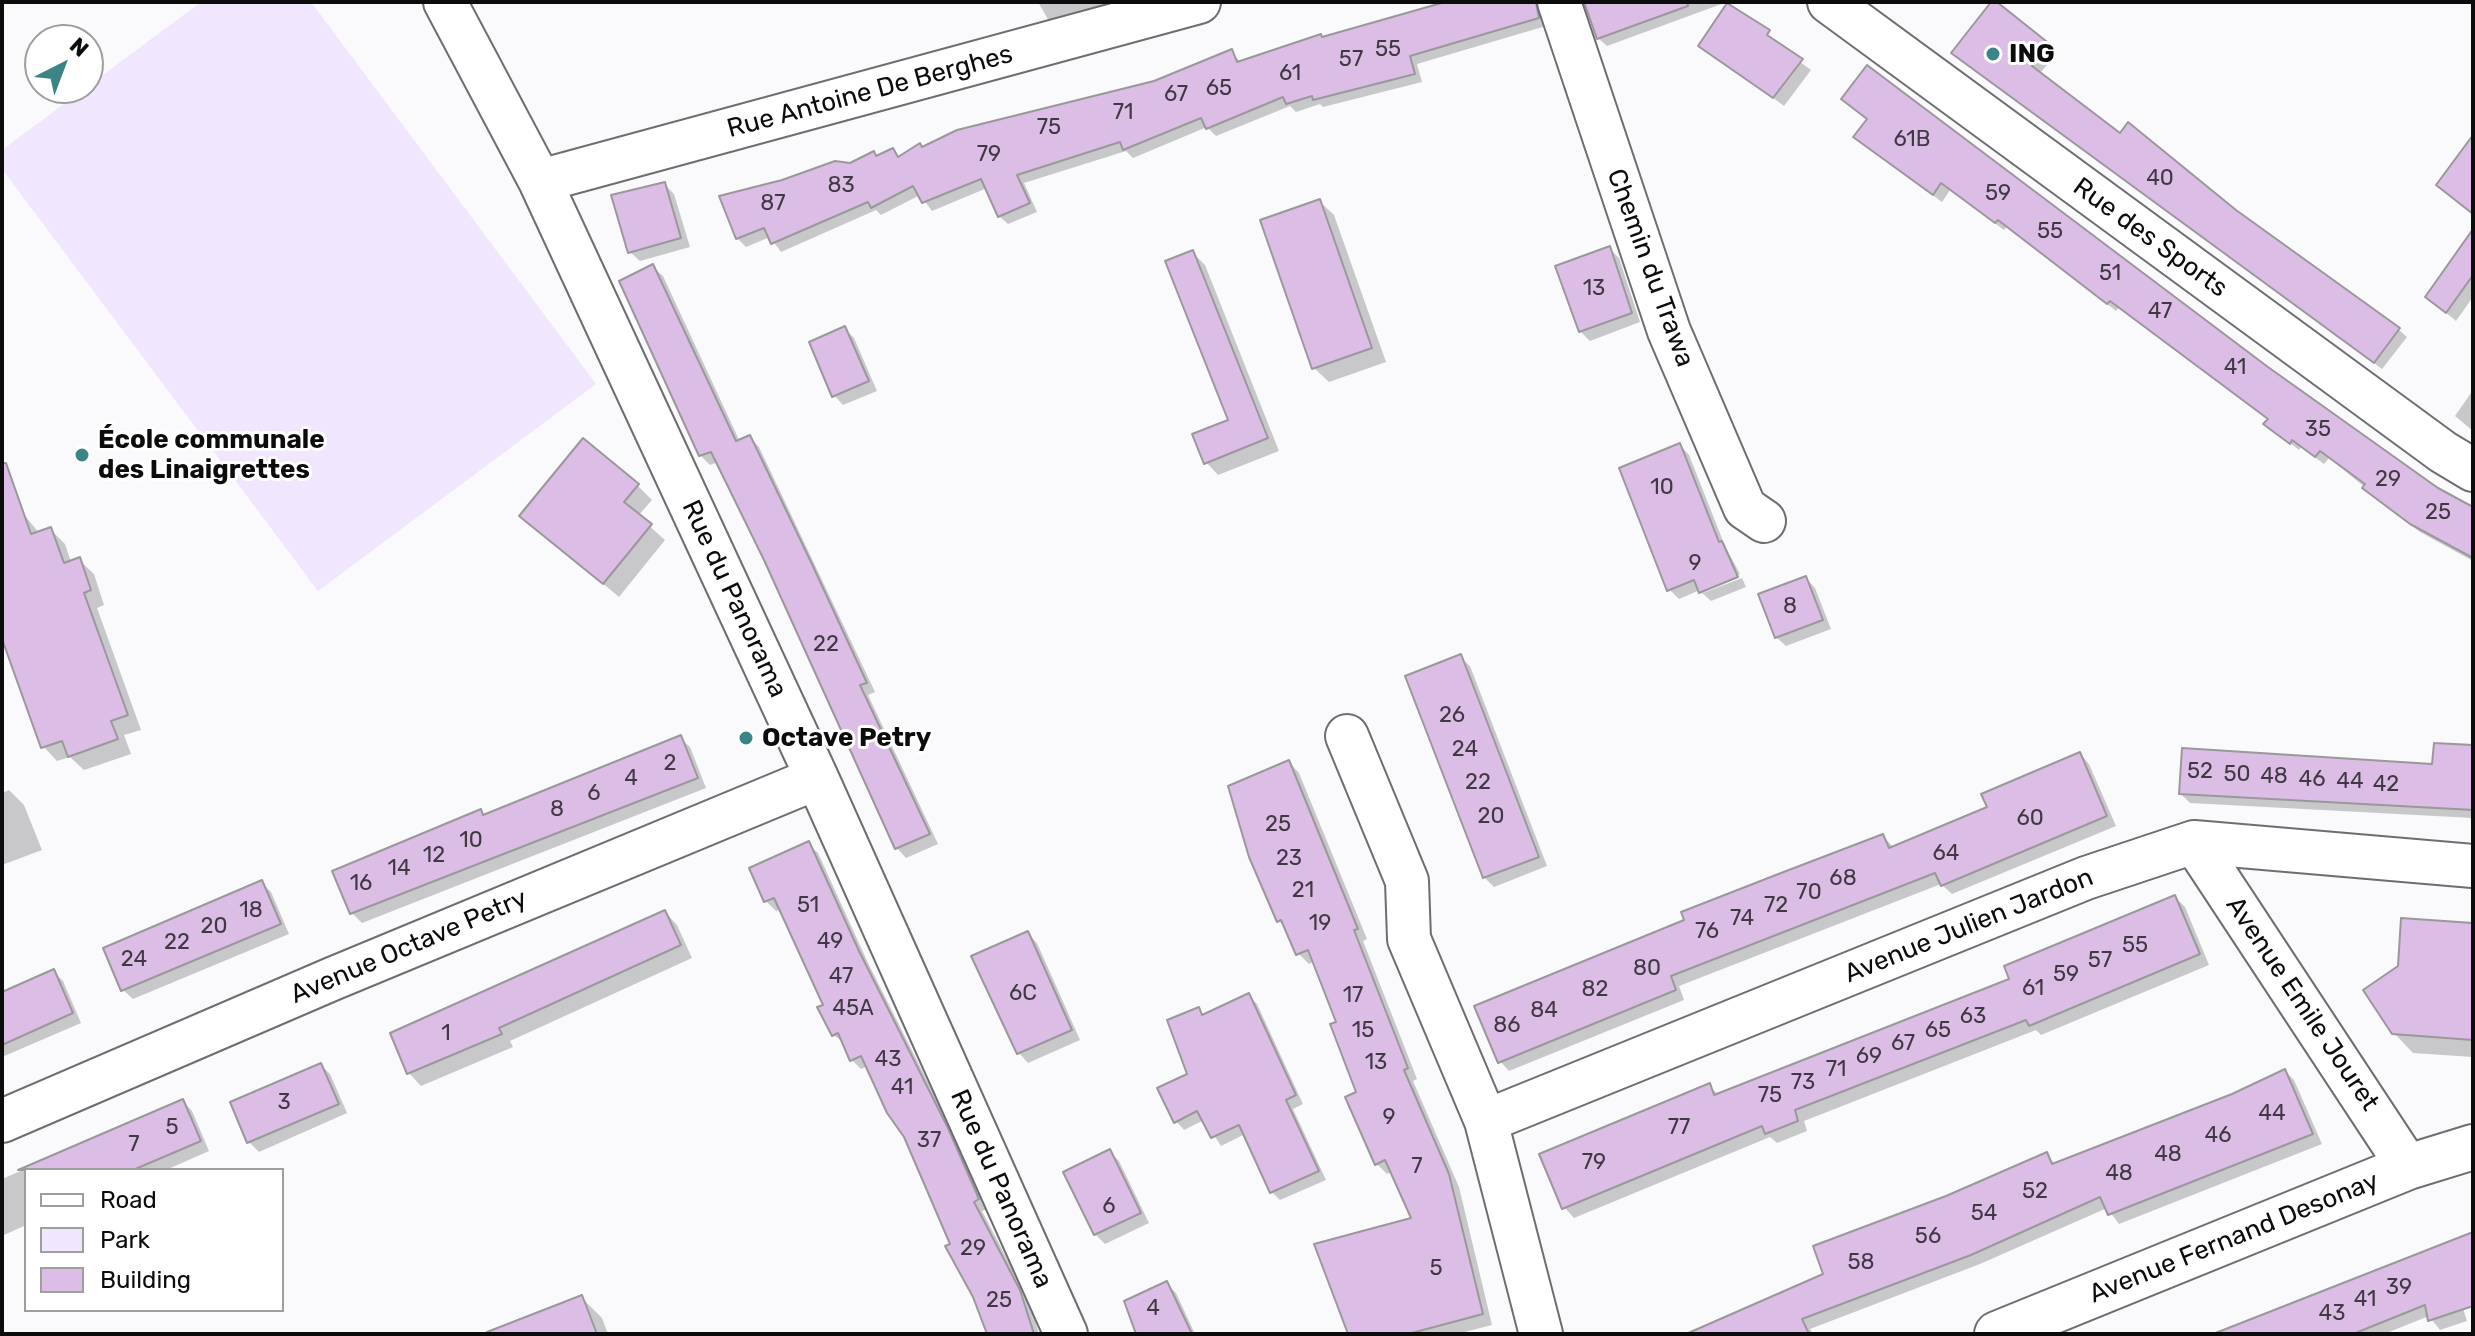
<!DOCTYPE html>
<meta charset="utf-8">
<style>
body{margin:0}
#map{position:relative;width:2475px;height:1336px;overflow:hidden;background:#faf9fc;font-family:Rubik,sans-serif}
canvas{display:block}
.frame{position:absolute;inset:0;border:4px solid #0d0c0d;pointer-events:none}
.legend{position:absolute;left:24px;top:1168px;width:260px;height:144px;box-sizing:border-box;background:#fff;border:2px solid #9e9e9e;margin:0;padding:10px 14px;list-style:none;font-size:24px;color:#0d0c0d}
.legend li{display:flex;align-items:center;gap:16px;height:40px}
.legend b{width:40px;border:2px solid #9e9e9e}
.north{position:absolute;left:24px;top:24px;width:80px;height:80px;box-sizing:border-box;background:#fff;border:2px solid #9e9e9e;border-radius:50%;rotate:42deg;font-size:22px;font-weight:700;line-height:32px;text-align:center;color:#0d0c0d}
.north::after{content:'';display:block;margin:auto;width:28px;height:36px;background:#3c8586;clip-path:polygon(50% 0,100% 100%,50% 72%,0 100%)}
</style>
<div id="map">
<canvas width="2475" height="1336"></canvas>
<div class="frame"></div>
<ul class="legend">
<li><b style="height:10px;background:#fff"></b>Road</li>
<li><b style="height:22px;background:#f0e6fd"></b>Park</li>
<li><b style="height:22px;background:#dbbde5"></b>Building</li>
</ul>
<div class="north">N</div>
</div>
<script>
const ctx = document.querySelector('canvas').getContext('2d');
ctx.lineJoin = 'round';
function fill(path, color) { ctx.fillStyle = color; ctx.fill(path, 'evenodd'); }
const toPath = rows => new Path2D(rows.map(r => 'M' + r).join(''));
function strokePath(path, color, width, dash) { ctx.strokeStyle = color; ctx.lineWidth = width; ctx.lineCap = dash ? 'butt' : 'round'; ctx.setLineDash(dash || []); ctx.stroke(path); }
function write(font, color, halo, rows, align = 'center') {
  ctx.font = font + ' Rubik,sans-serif'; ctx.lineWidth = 6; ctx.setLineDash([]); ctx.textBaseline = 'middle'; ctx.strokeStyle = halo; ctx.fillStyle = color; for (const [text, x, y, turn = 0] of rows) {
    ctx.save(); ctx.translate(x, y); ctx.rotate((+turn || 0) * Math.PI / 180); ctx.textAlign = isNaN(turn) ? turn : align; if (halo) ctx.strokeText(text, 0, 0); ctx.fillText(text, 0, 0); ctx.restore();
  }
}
fill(toPath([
 [201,2,311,2,596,384,318,591,2,169,2,150]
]), '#f0e6fd');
fill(toPath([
 [1038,2,1117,2,1049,21],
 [1451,2,1546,2,1546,26,1417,64,1422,82,1323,107,1320,104,1296,112,1290,106,1216,136,1207,127,1133,158,1126,151,1024,183,1037,212,1008,224,999,216,987,188,932,211,920,195,881,215,876,210,781,252,770,237,746,247,737,238,850,165,893,150,900,158,1155,83,1232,52,1241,63],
 [1586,2,1727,2,1607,46,1598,38],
 [1994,2,2057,54,2039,74,2120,135,2399,330,2407,337,2382,369,2017,98,2015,100,1961,61,1954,53],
 [1759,32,1811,70,1784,106,1726,63],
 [1868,120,2267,369,2437,490,2473,509,2473,561,2420,532,2329,458,2324,464,2301,447,2299,450,2266,424,2269,420,2119,307,2116,311,2007,226,2004,230,1950,190,1942,202,1864,144],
 [664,184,674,194,690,247,640,261,630,252],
 [1319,201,1334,215,1386,362,1329,382,1314,368],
 [2473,234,2473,297,2456,321,2427,297],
 [1609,248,1619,258,1640,322,1590,341,1580,331],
 [1193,253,1205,265,1279,451,1218,475,1206,462,1231,421],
 [653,267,663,276,740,442,749,437,759,447,875,692,868,695,938,844,906,858,897,848,766,559,718,462,710,465,700,455],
 [845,329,854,338,877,391,843,405,834,395],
 [2473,390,2473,431,2455,416],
 [1680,445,1689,455,1725,546,1740,574,1703,589,1703,593,1742,578,1746,587,1711,601,1701,592,1700,590,1679,599,1669,589],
 [637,485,652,500,638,516,665,540,619,597,522,516],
 [22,512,39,533,50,529,65,544,71,562,79,560,94,574,104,605,97,608,141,730,124,735,131,754,84,770,70,757,57,761,43,746,6,643,2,644,2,519],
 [1806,578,1815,588,1831,629,1786,646,1776,637],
 [1460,657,1470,666,1547,866,1494,887,1484,877],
 [680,738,690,747,706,788,362,923,352,913,335,872,480,811,485,816],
 [2473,747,2473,818,2190,803,2181,794,2434,766],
 [2080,754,2089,764,2116,826,1952,894,1941,884,1679,986,1684,1000,1509,1071,1500,1061,1687,921,1883,836,1894,848,1989,808],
 [1289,762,1299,773,1367,939,1363,941,1417,1079,1413,1081,1459,1187,1492,1325,1457,1334,1350,1334,1413,1220,1392,1172,1387,1174,1376,1163,1338,1023,1315,961,1309,964,1298,953,1288,931,1279,921],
 [9,790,24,805,42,850,2,865,2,793],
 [808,844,818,853,868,963,957,1140,988,1209,982,1211,1029,1301,1039,1334,990,1334,906,1136,868,1066,861,1069,852,1060,845,1043,833,1035,825,1006,781,908,776,911,766,901],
 [262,883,271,892,289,934,133,999,123,990],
 [2175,897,2185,907,2209,965,2041,1035,2036,1030,1804,1121,1807,1131,1777,1143,1770,1137,1574,1218,1564,1207,1709,1086,1719,1095,2012,980],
 [665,912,677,925,692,958,510,1041,513,1047,421,1086,409,1073,392,1034],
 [2473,925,2473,1057,2413,1053,2394,1033],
 [1027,933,1037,943,1080,1040,1028,1063,1019,1053,974,957],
 [53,971,63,981,81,1023,2,1057,2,994],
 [1248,995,1257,1004,1303,1104,1293,1109,1326,1180,1280,1200,1272,1192,1245,1134,1221,1146,1204,1120,1184,1130,1176,1121,1190,1075,1199,1010,1205,1016],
 [321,1065,330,1074,347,1113,259,1152,249,1142,232,1103],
 [2285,1071,2294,1080,2322,1144,2119,1224,2107,1208,1980,1264,1810,1329,1813,1334,1692,1334,1825,1275,1947,1198,2046,1154,2056,1165,2233,1096],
 [183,1101,192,1111,209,1151,166,1170,26,1170,26,1225,2,1236,2,1179],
 [1110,1152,1119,1161,1149,1223,1105,1244,1095,1234],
 [2473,1237,2473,1296,2460,1299,2467,1321,2440,1330,2429,1316,2384,1334,2214,1334],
 [1166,1283,1176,1293,1195,1334,1138,1334],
 [581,1297,602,1318,608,1334,487,1334]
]), '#0003');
const building = toPath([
 [1445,2,1536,2,1539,18,1410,56,1415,74,1313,100,1312,96,1286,104,1283,97,1206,129,1201,118,1123,150,1120,142,1017,175,1030,203,998,217,981,179,922,203,913,186,871,208,868,202,771,244,764,228,736,239,719,196,782,180,835,161,850,163,874,151,876,156,893,148,898,157,920,143,922,147,957,130,1154,81,1232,49,1237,62,1321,34,1322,37,1445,2],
 [1584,2,1687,2,1688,6,1597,39,1584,2],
 [1991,2,1997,2,2051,45,2032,66,2120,133,2128,122,2236,210,2400,328,2374,363,1951,53,1991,2],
 [1727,3,1770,30,1767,35,1803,59,1773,98,1698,46,1727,3],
 [1867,65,2268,367,2438,488,2473,507,2473,558,2410,524,2362,488,2365,484,2320,451,2315,457,2292,440,2290,444,2263,424,2268,419,2110,301,2107,304,1998,220,1995,223,1941,183,1933,195,1853,137,1867,119,1841,99,1867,65],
 [2473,135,2473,214,2436,185,2473,135],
 [665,182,681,238,628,253,611,195,665,182],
 [1320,199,1372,348,1312,369,1260,220,1320,199],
 [2473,229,2473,275,2446,313,2425,297,2473,229],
 [1610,246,1632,313,1579,332,1555,266,1610,246],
 [1193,250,1268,438,1204,464,1192,434,1228,420,1165,261,1193,250],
 [653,264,736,441,750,435,811,562,867,683,860,685,930,834,895,849,764,560,711,452,699,456,619,281,653,264],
 [845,326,869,381,832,397,809,342,845,326],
 [583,438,639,484,624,502,652,524,603,584,519,516,583,438],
 [1680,443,1719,542,1722,541,1738,577,1699,593,1694,580,1667,591,1619,468,1680,443],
 [2,463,6,463,31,534,51,527,64,563,80,557,91,590,84,593,128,715,111,721,118,739,68,757,62,741,41,748,2,639,2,463],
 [1806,576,1823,620,1775,638,1758,594,1806,576],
 [1461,654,1539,857,1483,878,1405,676,1461,654],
 [681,735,698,778,350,914,332,871,481,809,483,815,681,735],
 [2434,743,2473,745,2473,810,2179,794,2182,748,2432,764,2434,743],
 [2080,752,2107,816,1941,886,1935,873,1671,976,1676,990,1498,1063,1474,1006,1684,920,1681,912,1781,873,1883,834,1889,848,1951,822,1987,807,1981,794,2080,752],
 [1289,760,1358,929,1354,930,1408,1068,1404,1070,1449,1174,1483,1314,1408,1334,1348,1334,1314,1244,1411,1218,1385,1160,1375,1165,1345,1097,1356,1092,1330,1024,1336,1022,1308,950,1296,955,1281,920,1277,922,1249,857,1228,786,1289,760],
 [809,841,859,951,948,1128,979,1199,974,1202,1020,1290,1034,1334,987,1334,973,1297,945,1246,950,1244,904,1137,887,1113,861,1056,850,1061,838,1033,832,1036,817,1007,823,1005,774,898,764,902,749,868,809,841],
 [262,880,281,924,121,991,103,948,262,880],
 [2175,895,2200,954,2029,1026,2026,1020,1795,1110,1798,1121,1765,1134,1762,1126,1562,1209,1539,1154,1710,1083,1714,1095,2009,979,2004,966,2175,895],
 [665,910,681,945,499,1028,502,1034,407,1074,390,1033,665,910],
 [2401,918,2473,923,2473,1040,2392,1034,2363,990,2398,966,2401,918],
 [1028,931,1072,1030,1017,1054,971,956,1028,931],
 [54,969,73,1013,2,1045,2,992,54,969],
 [1249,993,1296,1095,1286,1100,1319,1171,1270,1193,1239,1125,1211,1138,1197,1111,1174,1123,1157,1088,1187,1074,1167,1020,1199,1007,1202,1015,1249,993],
 [321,1063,339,1104,247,1143,230,1102,321,1063],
 [2285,1069,2313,1134,2108,1215,2100,1197,1971,1255,1802,1319,1809,1334,1686,1334,1823,1274,1813,1246,1946,1196,2047,1152,2052,1164,2232,1094,2285,1069],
 [183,1099,201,1141,133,1170,18,1170,183,1099],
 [1110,1149,1141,1213,1094,1235,1063,1172,1110,1149],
 [2473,1232,2473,1306,2428,1321,2425,1305,2353,1334,2213,1334,2473,1232],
 [1167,1281,1192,1334,1136,1334,1124,1301,1167,1281],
 [582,1295,597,1334,487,1334,487,1332,582,1295]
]);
fill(building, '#dbbde5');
strokePath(building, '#9a989b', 2);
const minor = toPath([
 [445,2,540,181,817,778,1066,1334],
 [1559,2,1669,331,1745,508,1764,521],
 [1829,2,2443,452,2473,470],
 [540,181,1199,2],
 [1347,736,1407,881,1409,939,1486,1121,1541,1334],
 [2194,842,2408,1167],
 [2,1121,332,979,817,778],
 [1486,1121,2086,878,2194,842,2473,866]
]);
const major = toPath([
 [1997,1334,2408,1167,2473,1147]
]);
strokePath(minor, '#6e6d70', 46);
strokePath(major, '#6e6d70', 48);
strokePath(minor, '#fff', 42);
strokePath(major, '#fff', 44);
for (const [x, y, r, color] of [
 [1993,54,8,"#3c8586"],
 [82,455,8,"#3c8586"],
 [746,738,8,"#3c8586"]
]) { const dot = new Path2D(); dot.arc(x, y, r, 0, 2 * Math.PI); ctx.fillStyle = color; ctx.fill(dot); strokePath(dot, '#fff', 3); }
write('22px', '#403843', null, [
 ["55",1388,50],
 ["57",1351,60],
 ["61",1290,74],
 ["65",1219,89],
 ["67",1176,95],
 ["71",1123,113],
 ["75",1049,128],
 ["61B",1912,140],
 ["79",989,155],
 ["40",2160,179],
 ["83",841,186],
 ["59",1998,194],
 ["87",773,204],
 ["55",2050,232],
 ["51",2110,274],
 ["13",1594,289],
 ["47",2160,312],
 ["41",2235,368],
 ["35",2318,430],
 ["29",2388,480],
 ["10",1662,488],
 ["25",2438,513],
 ["9",1695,564],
 ["8",1790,607],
 ["22",826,645],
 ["26",1452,716],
 ["24",1465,750],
 ["2",670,764],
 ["52",2200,772],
 ["50",2237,775],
 ["48",2274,777],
 ["4",631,779],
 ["46",2312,780],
 ["44",2350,782],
 ["22",1478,783],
 ["42",2386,785],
 ["6",594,794],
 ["8",557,810],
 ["20",1491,817],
 ["60",2030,819],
 ["25",1278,825],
 ["10",471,841],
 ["64",1946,854],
 ["12",434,856],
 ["23",1289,859],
 ["14",399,869],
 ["68",1843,879],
 ["16",361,884],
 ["21",1303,891],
 ["70",1809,893],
 ["51",808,906],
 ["72",1776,906],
 ["18",251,911],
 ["74",1742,919],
 ["19",1320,924],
 ["20",214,927],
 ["76",1707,932],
 ["49",830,942],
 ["22",177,943],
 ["55",2135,946],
 ["24",134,960],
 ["57",2100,961],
 ["80",1647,969],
 ["59",2066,975],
 ["47",841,977],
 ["61",2033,989],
 ["82",1595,990],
 ["6C",1023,994],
 ["17",1353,996],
 ["45A",853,1009],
 ["84",1544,1011],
 ["63",1973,1017],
 ["86",1507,1026],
 ["15",1363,1031],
 ["65",1938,1031],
 ["1",446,1034],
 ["67",1903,1044],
 ["69",1869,1057],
 ["43",888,1060],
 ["13",1376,1063],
 ["71",1836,1070],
 ["73",1803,1083],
 ["41",902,1088],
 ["75",1770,1096],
 ["3",284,1103],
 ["44",2272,1114],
 ["9",1389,1118],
 ["5",172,1128],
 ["77",1679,1128],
 ["46",2218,1136],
 ["37",929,1141],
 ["7",134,1145],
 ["48",2168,1155],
 ["79",1594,1163],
 ["7",1417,1167],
 ["48",2119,1174],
 ["52",2035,1192],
 ["6",1109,1207],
 ["54",1984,1214],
 ["56",1928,1237],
 ["29",973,1249],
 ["58",1861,1263],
 ["5",1436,1269],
 ["39",2399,1288],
 ["41",2365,1300],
 ["25",999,1301],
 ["4",1153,1309],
 ["43",2332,1314]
]);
write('bold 26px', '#0d0c0d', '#fff', [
 ["ING",2009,54],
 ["École communale",98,440],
 ["des Linaigrettes",98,470],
 ["Octave Petry",762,738]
], 'left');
write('26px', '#0d0c0d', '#fff', [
 ["Rue Antoine De Berghes",870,92,-15],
 ["Rue des Sports",2150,238,36],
 ["Chemin du Trawa",1650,268,70],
 ["Rue du Panorama",734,599,65],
 ["Avenue Julien Jardon",1969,926,-22],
 ["Avenue Octave Petry",409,947,-23],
 ["Avenue Emile Jouret",2302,1004,56],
 ["Rue du Panorama",1001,1189,66],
 ["Avenue Fernand Desonay",2234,1238,-22]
]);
</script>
